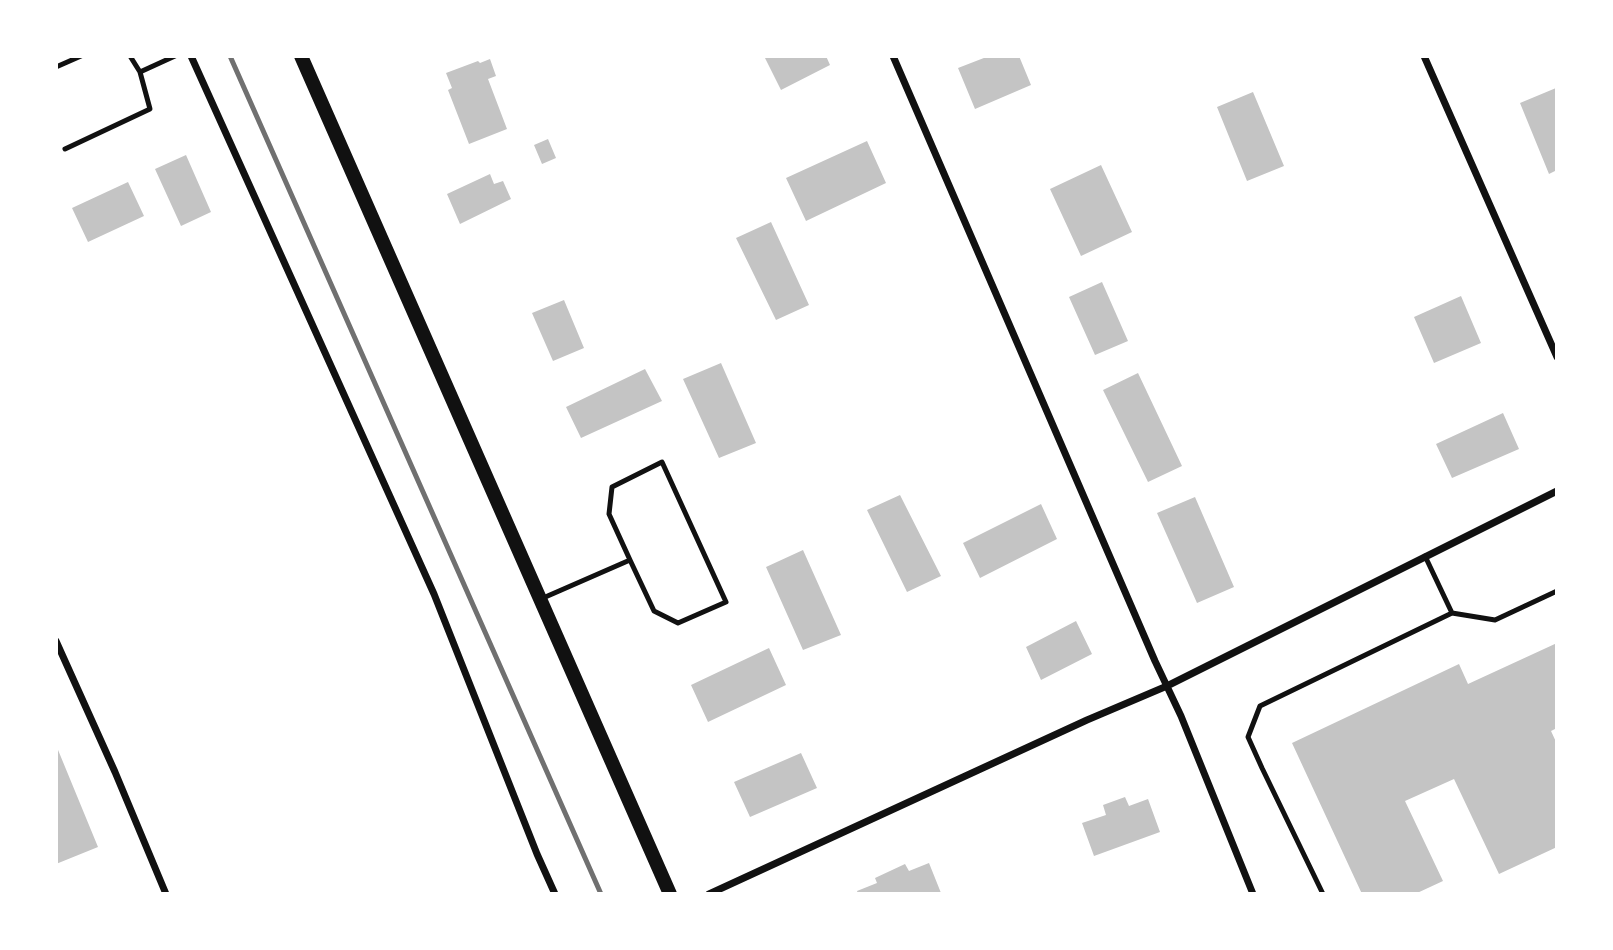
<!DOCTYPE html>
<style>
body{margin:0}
#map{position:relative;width:1613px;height:950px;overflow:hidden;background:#fff;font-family:"Roboto Condensed",sans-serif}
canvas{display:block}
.frame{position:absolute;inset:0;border:58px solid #fff;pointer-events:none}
</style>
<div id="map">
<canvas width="1613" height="950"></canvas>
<div class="frame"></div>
</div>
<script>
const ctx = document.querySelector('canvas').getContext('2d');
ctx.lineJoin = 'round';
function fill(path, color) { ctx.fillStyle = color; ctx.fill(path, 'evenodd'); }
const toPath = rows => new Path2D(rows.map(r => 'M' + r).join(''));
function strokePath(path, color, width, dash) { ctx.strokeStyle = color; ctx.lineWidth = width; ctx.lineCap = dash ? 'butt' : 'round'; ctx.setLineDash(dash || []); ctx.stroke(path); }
fill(toPath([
 [764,56,826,56,830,65,781,90],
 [989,56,1019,56,1031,85,975,109,958,68],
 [490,59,496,76,488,79,507,129,469,144,448,90,452,88,446,73,478,61,480,63],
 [1556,88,1557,170,1549,174,1520,103],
 [1253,92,1284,166,1247,181,1217,107],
 [548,139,556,158,542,164,534,145],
 [867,141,886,183,806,221,786,178],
 [186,155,211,212,181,226,155,169],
 [1101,165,1132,232,1081,256,1050,189],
 [490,174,494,184,503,181,511,199,460,224,447,194],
 [128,182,144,216,88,242,72,208],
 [771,222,809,305,776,320,736,238],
 [1102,282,1128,341,1095,355,1069,297],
 [1461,296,1481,343,1434,363,1414,317],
 [564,300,584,348,553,361,532,313],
 [721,363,756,443,719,458,683,379],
 [645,369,662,401,581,438,566,407],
 [1138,373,1182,466,1148,482,1103,390],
 [1503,413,1519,449,1452,478,1436,444],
 [900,495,941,576,907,592,867,510],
 [1195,497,1234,587,1197,603,1157,513],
 [1041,504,1057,539,980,578,963,543],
 [803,550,841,635,803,650,766,567],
 [1076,621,1092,654,1041,680,1026,647],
 [1557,643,1557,728,1551,731,1557,744,1557,847,1499,874,1454,779,1405,801,1443,881,1415,894,1362,894,1292,743,1459,664,1468,684],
 [769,648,786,685,708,722,691,685],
 [56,745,98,847,56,864],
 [801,753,817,788,750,817,734,782],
 [1125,797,1129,806,1148,799,1160,832,1094,856,1082,823,1106,815,1103,805],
 [929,863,941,893,939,894,858,894,857,891,877,883,875,878,905,864,909,871]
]), '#c4c4c4');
strokePath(toPath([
 [130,56,140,72],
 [56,67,81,56],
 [65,149,150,109,140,72,175,56],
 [543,598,630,560,609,514,612,487,662,462,726,602,678,623,654,611,630,560],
 [1452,613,1495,620,1557,591],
 [1323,894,1262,768,1248,737,1260,706,1452,613,1425,556]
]), '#111', 5);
strokePath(toPath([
 [191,56,434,594,537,854,555,894],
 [893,56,1155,661,1181,716,1253,894],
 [1424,56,1557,357],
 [56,641,115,772,166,894],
 [709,894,1087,720,1167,686,1557,491]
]), '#111', 7);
strokePath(toPath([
 [301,56,670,894]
]), '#111', 14);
strokePath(toPath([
 [230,56,601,894]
]), '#707070', 5);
</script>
